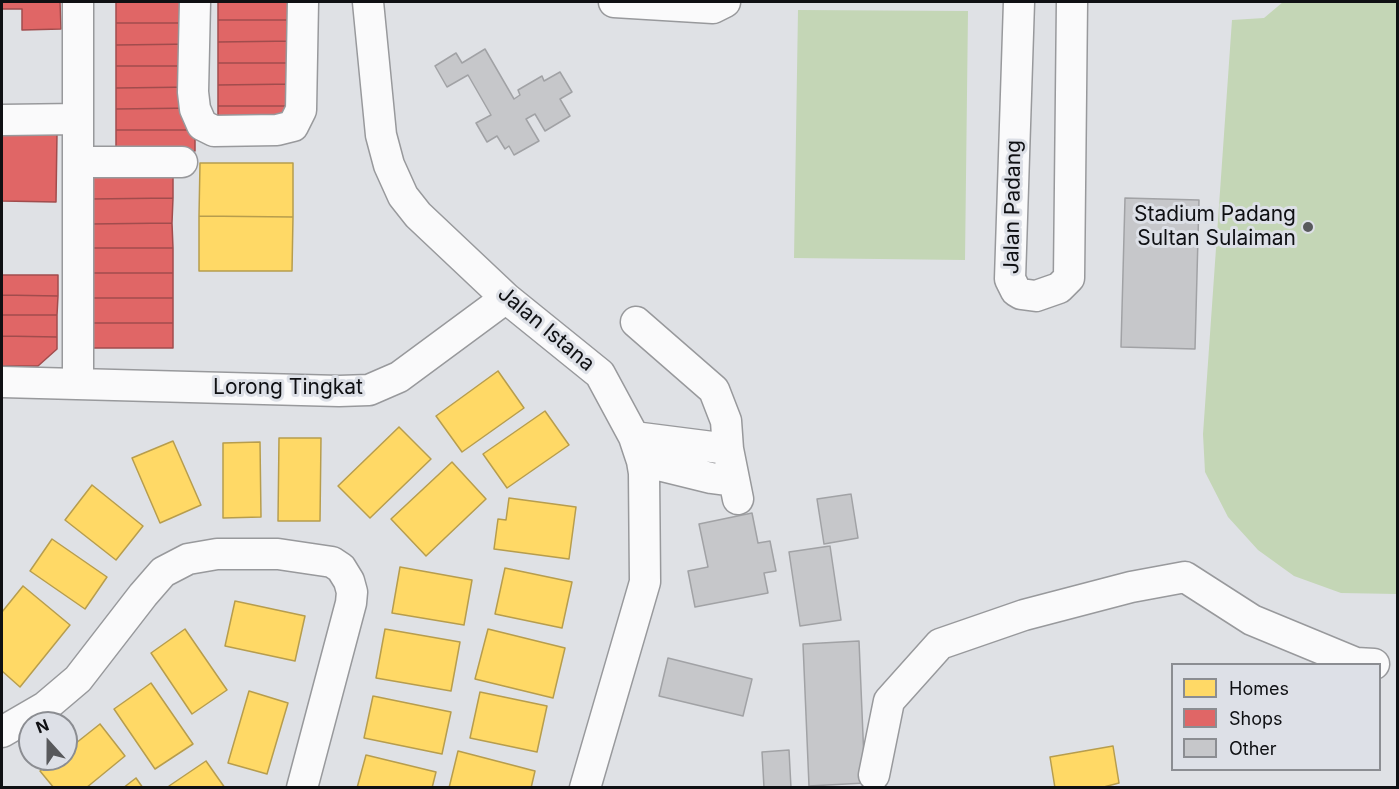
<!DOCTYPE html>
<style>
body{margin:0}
#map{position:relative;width:1399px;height:789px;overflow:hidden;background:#dfe1e5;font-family:Inter,sans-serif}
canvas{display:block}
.frame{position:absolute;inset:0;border:3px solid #0f1013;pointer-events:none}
.legend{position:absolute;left:1171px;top:663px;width:210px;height:108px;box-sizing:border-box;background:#dde0e7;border:2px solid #8b8d92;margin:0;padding:8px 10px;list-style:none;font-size:18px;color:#0f1013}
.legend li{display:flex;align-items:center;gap:12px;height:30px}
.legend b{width:30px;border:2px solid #8b8d92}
.north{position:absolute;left:18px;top:711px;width:60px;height:60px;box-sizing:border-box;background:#dde0e7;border:2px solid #8b8d92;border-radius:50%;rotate:339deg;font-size:16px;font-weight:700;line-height:24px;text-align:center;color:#0f1013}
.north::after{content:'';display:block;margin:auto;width:21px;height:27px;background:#58595c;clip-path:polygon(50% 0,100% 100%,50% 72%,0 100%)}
</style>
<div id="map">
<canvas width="1399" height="789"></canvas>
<div class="frame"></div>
<ul class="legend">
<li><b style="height:16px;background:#ffd966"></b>Homes</li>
<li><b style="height:16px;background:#e06666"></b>Shops</li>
<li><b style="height:16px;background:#c6c7ca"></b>Other</li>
</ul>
<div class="north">N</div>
</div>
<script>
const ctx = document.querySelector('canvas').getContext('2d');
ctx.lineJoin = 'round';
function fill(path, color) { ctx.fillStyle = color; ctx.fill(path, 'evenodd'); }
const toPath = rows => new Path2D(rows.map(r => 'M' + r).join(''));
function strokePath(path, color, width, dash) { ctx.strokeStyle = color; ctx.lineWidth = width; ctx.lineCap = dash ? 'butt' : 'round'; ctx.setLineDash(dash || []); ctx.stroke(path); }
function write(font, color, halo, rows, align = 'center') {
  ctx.font = font + ' Inter,sans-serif'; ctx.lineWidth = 6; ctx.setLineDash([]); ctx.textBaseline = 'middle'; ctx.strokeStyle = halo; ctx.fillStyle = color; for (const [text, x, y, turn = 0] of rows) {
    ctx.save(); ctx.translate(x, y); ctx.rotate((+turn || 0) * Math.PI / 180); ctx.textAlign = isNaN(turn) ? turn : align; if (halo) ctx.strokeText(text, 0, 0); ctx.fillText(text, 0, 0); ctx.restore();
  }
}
fill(toPath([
 [1283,2,1397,2,1397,594,1341,593,1294,576,1258,550,1228,517,1205,472,1203,434,1232,20,1264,18],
 [798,10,968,11,965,260,794,258]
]), '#c4d6b6');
const homes = toPath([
 [200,163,293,163,293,217,199,216,200,163],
 [199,216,293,217,292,271,199,271,199,216],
 [498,371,524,408,462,452,436,416,498,371],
 [545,411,569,445,507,488,483,454,545,411],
 [399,427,431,459,370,518,338,486,399,427],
 [279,438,321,438,320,521,278,521,279,438],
 [173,441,201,505,160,523,132,458,173,441],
 [260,442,261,517,223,518,223,443,260,442],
 [452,462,486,499,426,556,391,519,452,462],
 [92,485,143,526,116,560,65,520,92,485],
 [509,498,576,507,569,559,494,549,498,519,506,520,509,498],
 [52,539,107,577,85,609,30,571,52,539],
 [400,567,472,580,464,625,392,613,400,567],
 [505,568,572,582,562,628,495,614,505,568],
 [23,586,70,625,20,687,2,671,2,612,23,586],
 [235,601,305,616,295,661,225,646,235,601],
 [185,629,227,690,192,714,151,653,185,629],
 [385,629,460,642,451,691,376,678,385,629],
 [488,629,565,648,553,698,475,679,488,629],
 [151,683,193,744,155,769,114,709,151,683],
 [249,691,288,703,267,774,228,763,249,691],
 [480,692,547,706,537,752,470,738,480,692],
 [373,696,451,712,442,754,364,738,373,696],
 [100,724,125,756,86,788,54,788,40,771,55,759,66,759,66,751,100,724],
 [1113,746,1119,783,1100,788,1055,788,1050,757,1113,746],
 [458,751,535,771,531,788,449,788,458,751],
 [366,755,436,772,432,788,357,788,366,755],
 [206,761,225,788,170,788,169,786,206,761],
 [136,778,143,788,123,788,136,778]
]);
fill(homes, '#ffd966');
strokePath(homes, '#b79d4d', 1.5);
const shops = toPath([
 [2,2,60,2,61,29,22,30,22,9,2,9,2,2],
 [116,2,195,2,195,23,116,23,116,2],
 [218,2,295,2,295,20,218,20,218,2],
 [218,20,295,20,295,41,218,42,218,20],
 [116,23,195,23,195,44,116,45,116,23],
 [295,41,295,63,218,63,218,42,295,41],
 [195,44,195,66,116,66,116,45,195,44],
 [218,63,295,63,295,84,218,85,218,63],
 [116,66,195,66,195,87,116,88,116,66],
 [295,84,295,106,218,106,218,85,295,84],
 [195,87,195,108,116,109,116,88,195,87],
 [218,106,295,106,295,127,218,128,218,106],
 [195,108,195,130,116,130,116,109,195,108],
 [116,130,195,130,195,151,116,151,116,130],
 [2,132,57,133,56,202,2,201,2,132],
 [90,173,173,173,173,198,90,199,90,173],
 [173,198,172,223,90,224,90,199,173,198],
 [172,223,173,248,91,248,90,224,172,223],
 [91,248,173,248,173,273,90,273,91,248],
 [90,273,173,273,173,298,90,298,90,273],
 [2,275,58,275,58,296,2,295,2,275],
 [2,295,58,296,57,315,2,315,2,295],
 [90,298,173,298,173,323,90,323,90,298],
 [2,315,57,315,57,337,2,336,2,315],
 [90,323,173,323,173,348,91,348,90,323],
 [2,336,57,337,57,349,38,366,2,366,2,336]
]);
fill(shops, '#e06666');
strokePath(shops, '#a14c4d', 1.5);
const building = toPath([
 [485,49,514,99,520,95,518,90,542,76,544,81,560,72,572,92,560,99,570,116,545,131,535,114,526,119,539,141,514,155,509,146,505,149,497,136,487,142,476,123,491,115,468,75,447,87,435,66,456,53,462,63,485,49],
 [1125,198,1199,200,1195,349,1121,347,1125,198],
 [851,494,858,538,824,544,817,499,851,494],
 [752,513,758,543,770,541,776,571,764,573,768,593,695,607,688,571,708,567,699,524,752,513],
 [830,546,841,620,800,626,789,552,830,546],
 [859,641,865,783,809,786,803,644,859,641],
 [668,658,752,679,743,716,659,696,668,658],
 [789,750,791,788,764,788,762,752,789,750]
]);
fill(building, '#c6c7ca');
strokePath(building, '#a1a2a5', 1.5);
const minor = toPath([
 [195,2,193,92,195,109,202,125,214,131,277,130,293,126,301,110,303,2],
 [368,2,381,135,389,165,403,196,418,215,506,298,600,374,634,437,642,461,644,473,645,582,585,788],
 [614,2,713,8,725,2],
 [1019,2,1010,279,1016,291,1021,294,1036,296,1059,288,1069,278,1072,2],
 [2,120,78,119],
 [78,162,182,162],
 [636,322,714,390,726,421,728,449,738,499],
 [2,382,339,391,369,390,399,377,506,298],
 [78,384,78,2],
 [634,437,728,449],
 [642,461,711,478,734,481],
 [2,732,45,707,78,679,143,595,163,572,188,559,217,554,278,554,332,562,341,568,349,581,352,592,351,603,302,788],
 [874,775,889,701,940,644,1024,615,1131,587,1185,577,1252,620,1356,663,1374,664]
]);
strokePath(minor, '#98999c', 33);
strokePath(minor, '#fafafb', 30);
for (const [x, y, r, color] of [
 [1308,227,6,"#58595c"]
]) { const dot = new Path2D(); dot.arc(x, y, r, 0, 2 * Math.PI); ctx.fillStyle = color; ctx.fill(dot); strokePath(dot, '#dde0e7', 2); }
write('21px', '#0f1013', '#dde0e7', [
 ["Jalan Padang",1013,207,-89],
 ["Jalan Istana",546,329,40],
 ["Lorong Tingkat",288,388]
]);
write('21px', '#0f1013', '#dde0e7', [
 ["Stadium Padang",1296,215],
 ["Sultan Sulaiman",1296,239]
], 'right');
</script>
